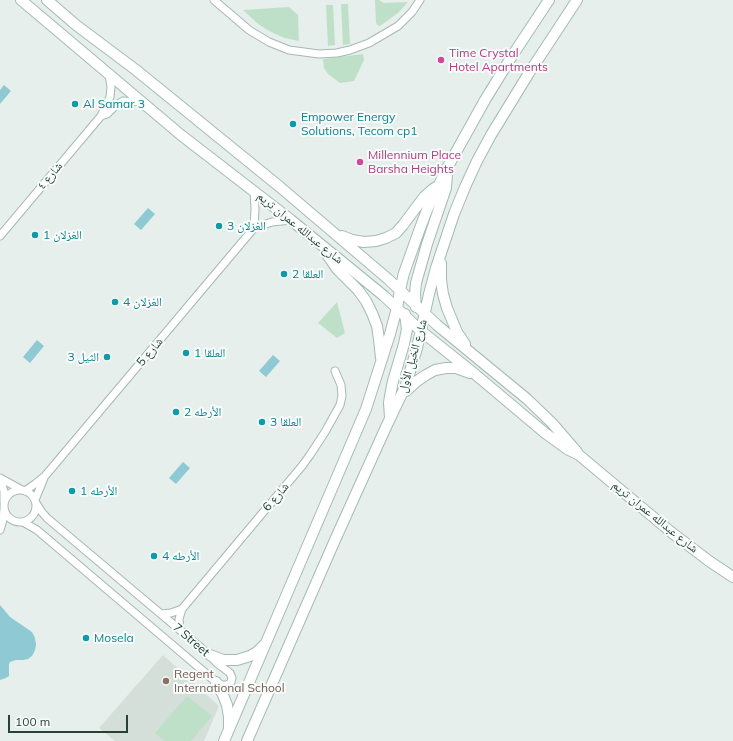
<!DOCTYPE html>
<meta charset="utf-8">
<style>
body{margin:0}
#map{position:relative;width:733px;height:741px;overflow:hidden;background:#e6efeb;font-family:Mulish,sans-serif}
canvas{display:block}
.scale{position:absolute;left:8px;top:715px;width:120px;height:18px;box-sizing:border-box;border:2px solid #24423a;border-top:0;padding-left:5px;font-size:12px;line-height:14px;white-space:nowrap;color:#24423a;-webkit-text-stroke:3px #f7fbf9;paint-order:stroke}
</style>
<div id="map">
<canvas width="733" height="741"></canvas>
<div class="scale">100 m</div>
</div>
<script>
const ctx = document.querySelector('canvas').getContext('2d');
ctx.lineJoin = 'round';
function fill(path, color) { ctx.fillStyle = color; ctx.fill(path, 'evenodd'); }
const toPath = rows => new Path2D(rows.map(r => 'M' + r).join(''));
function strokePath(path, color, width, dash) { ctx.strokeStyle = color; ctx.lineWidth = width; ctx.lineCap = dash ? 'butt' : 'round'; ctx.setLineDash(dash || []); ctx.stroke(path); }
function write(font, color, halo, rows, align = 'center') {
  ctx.font = font + ' Mulish,"Noto Naskh Arabic",sans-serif'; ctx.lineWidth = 4; ctx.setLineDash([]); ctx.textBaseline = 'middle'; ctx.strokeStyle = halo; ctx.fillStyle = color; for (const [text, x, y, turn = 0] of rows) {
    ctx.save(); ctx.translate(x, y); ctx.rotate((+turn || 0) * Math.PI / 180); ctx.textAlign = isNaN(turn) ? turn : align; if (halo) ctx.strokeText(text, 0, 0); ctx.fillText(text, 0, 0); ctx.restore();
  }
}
fill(toPath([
 [163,655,219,706,204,741,115,741,99,728]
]), '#d4dfda');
fill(toPath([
 [375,0,379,0,384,3,408,2,398,13,380,26,377,25,376,22],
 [341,4,348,4,350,44,343,45],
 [326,5,333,5,335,45,328,46],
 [289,7,298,15,299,41,285,38,275,34,266,29,257,23,243,10],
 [363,54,364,60,354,81,340,83,328,74,324,68,323,59],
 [337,302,345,333,337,338,318,323],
 [187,696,212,716,191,741,164,741,155,733]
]), '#bfe0c8');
fill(toPath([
 [4,85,11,91,0,104,0,90],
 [148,208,155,214,141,230,134,224],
 [37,340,44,346,30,363,23,357],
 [273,355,280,361,266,377,259,371],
 [183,462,190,468,176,484,169,478],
 [0,605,10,617,32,632,35,638,36,645,35,650,32,656,28,659,23,660,16,660,10,662,9,664,9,676,6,678,0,680]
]), '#8ec9d4');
const street = toPath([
 [214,0,249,30,269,42,289,50,319,54,337,53,350,50,369,43,398,26,412,12,420,0],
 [101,116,107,114,115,106,123,101,143,102],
 [254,191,255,209,254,228],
 [0,236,101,116,110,97,111,87,109,74],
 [0,478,22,490],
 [0,479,4,491,4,502],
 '4 506a16 16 0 1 1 32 0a16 16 0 1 1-32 0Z',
 [25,491,35,484,45,476,254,228,272,222,291,220],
 [35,500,44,478],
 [23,522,37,530,216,682,222,685,226,685,229,684,231,682,232,678,230,673,218,664,206,652,47,518,41,511,36,503],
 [0,530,3,520,4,509],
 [161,614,171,613,182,609],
 [180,630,179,619,182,609,302,466,310,455,325,432,340,405,342,396,341,385,335,371]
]);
const secondary = toPath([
 [21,0,181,135,291,220,384,296,421,331,476,375,545,433,567,449,579,455,671,532,709,561,733,577],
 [47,0,76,25,136,70,280,187,388,279,437,325,527,399,552,423,577,452],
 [342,236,352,240,364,242,376,241,386,238,396,233,403,225,424,197,433,189,438,186],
 [326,253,337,269,358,290,366,301,372,313,377,326,379,339,381,358],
 [441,263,441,280,443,294,447,308,457,332,465,344],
 [416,307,415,294,416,283,427,244,446,188,447,174],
 [406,391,417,381,426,375,435,370,446,368,456,368,470,373],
 [390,417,389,403,390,396,393,381,404,344,407,329,405,314],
 [210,655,223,660,237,660,250,656,257,652,264,645],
 [216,682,223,695,227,705,229,717,229,727],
 [224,741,366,409,390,334,397,308,400,290,404,273,419,231,427,210,446,170,485,100,512,56,549,0],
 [247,741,335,540,386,427,406,385,417,348,429,294,436,268,454,214,465,187,477,161,491,135,529,73,577,0]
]);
strokePath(street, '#a8b8b2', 9);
strokePath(secondary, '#a4bbb3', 12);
strokePath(street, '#fff', 7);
strokePath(secondary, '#fff', 10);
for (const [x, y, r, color] of [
 [441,60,4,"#d1479c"],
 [75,104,4,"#0f9aa8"],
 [293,124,4,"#0f9aa8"],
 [360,162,4,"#d1479c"],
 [219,226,4,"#0f9aa8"],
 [35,235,4,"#0f9aa8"],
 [284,274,4,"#0f9aa8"],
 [115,302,4,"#0f9aa8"],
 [186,353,4,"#0f9aa8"],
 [107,357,4,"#0f9aa8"],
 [176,412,4,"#0f9aa8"],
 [262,422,4,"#0f9aa8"],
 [72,491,4,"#0f9aa8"],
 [154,556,4,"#0f9aa8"],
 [86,638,4,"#0f9aa8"],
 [166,681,4,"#8d6e63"]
]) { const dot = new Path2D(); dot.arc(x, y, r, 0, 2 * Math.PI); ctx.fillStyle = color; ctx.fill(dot); strokePath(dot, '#f7fbf9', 1.5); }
write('12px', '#b23c85', '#f7fbf9', [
 ["Time Crystal",449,53],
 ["Hotel Apartments",449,67],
 ["Millennium Place",368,155],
 ["Barsha Heights",368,169]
], 'left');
write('12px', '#0d838f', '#f7fbf9', [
 ["Al Samar 3",83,104],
 ["Empower Energy",301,117],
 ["Solutions, Tecom cp1",301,131],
 ["الغزلان 3",227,226],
 ["الغزلان 1",43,235],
 ["العلقا 2",292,274],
 ["الغزلان 4",123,302],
 ["العلقا 1",194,353],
 ["الثيل 3",99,357,"right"],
 ["الأرطه 2",184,412],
 ["العلقا 3",270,422],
 ["الأرطه 1",80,491],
 ["الأرطه 4",162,556],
 ["Mosela",94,638]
], 'left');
write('12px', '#24423a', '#f7fbf9', [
 ["شارع ٤",50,176,-50],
 ["شارع عبدالله عمران تريم",300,228,39],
 ["شارع 5",150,352,-50],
 ["شارع الخيل الأول",413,356,-74],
 ["شارع 6",276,497,-50],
 ["شارع عبدالله عمران تريم",655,517,39],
 ["7 Street",191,640,41]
]);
write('12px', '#785e54', '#f7fbf9', [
 ["Regent",174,674],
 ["International School",174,688]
], 'left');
</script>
